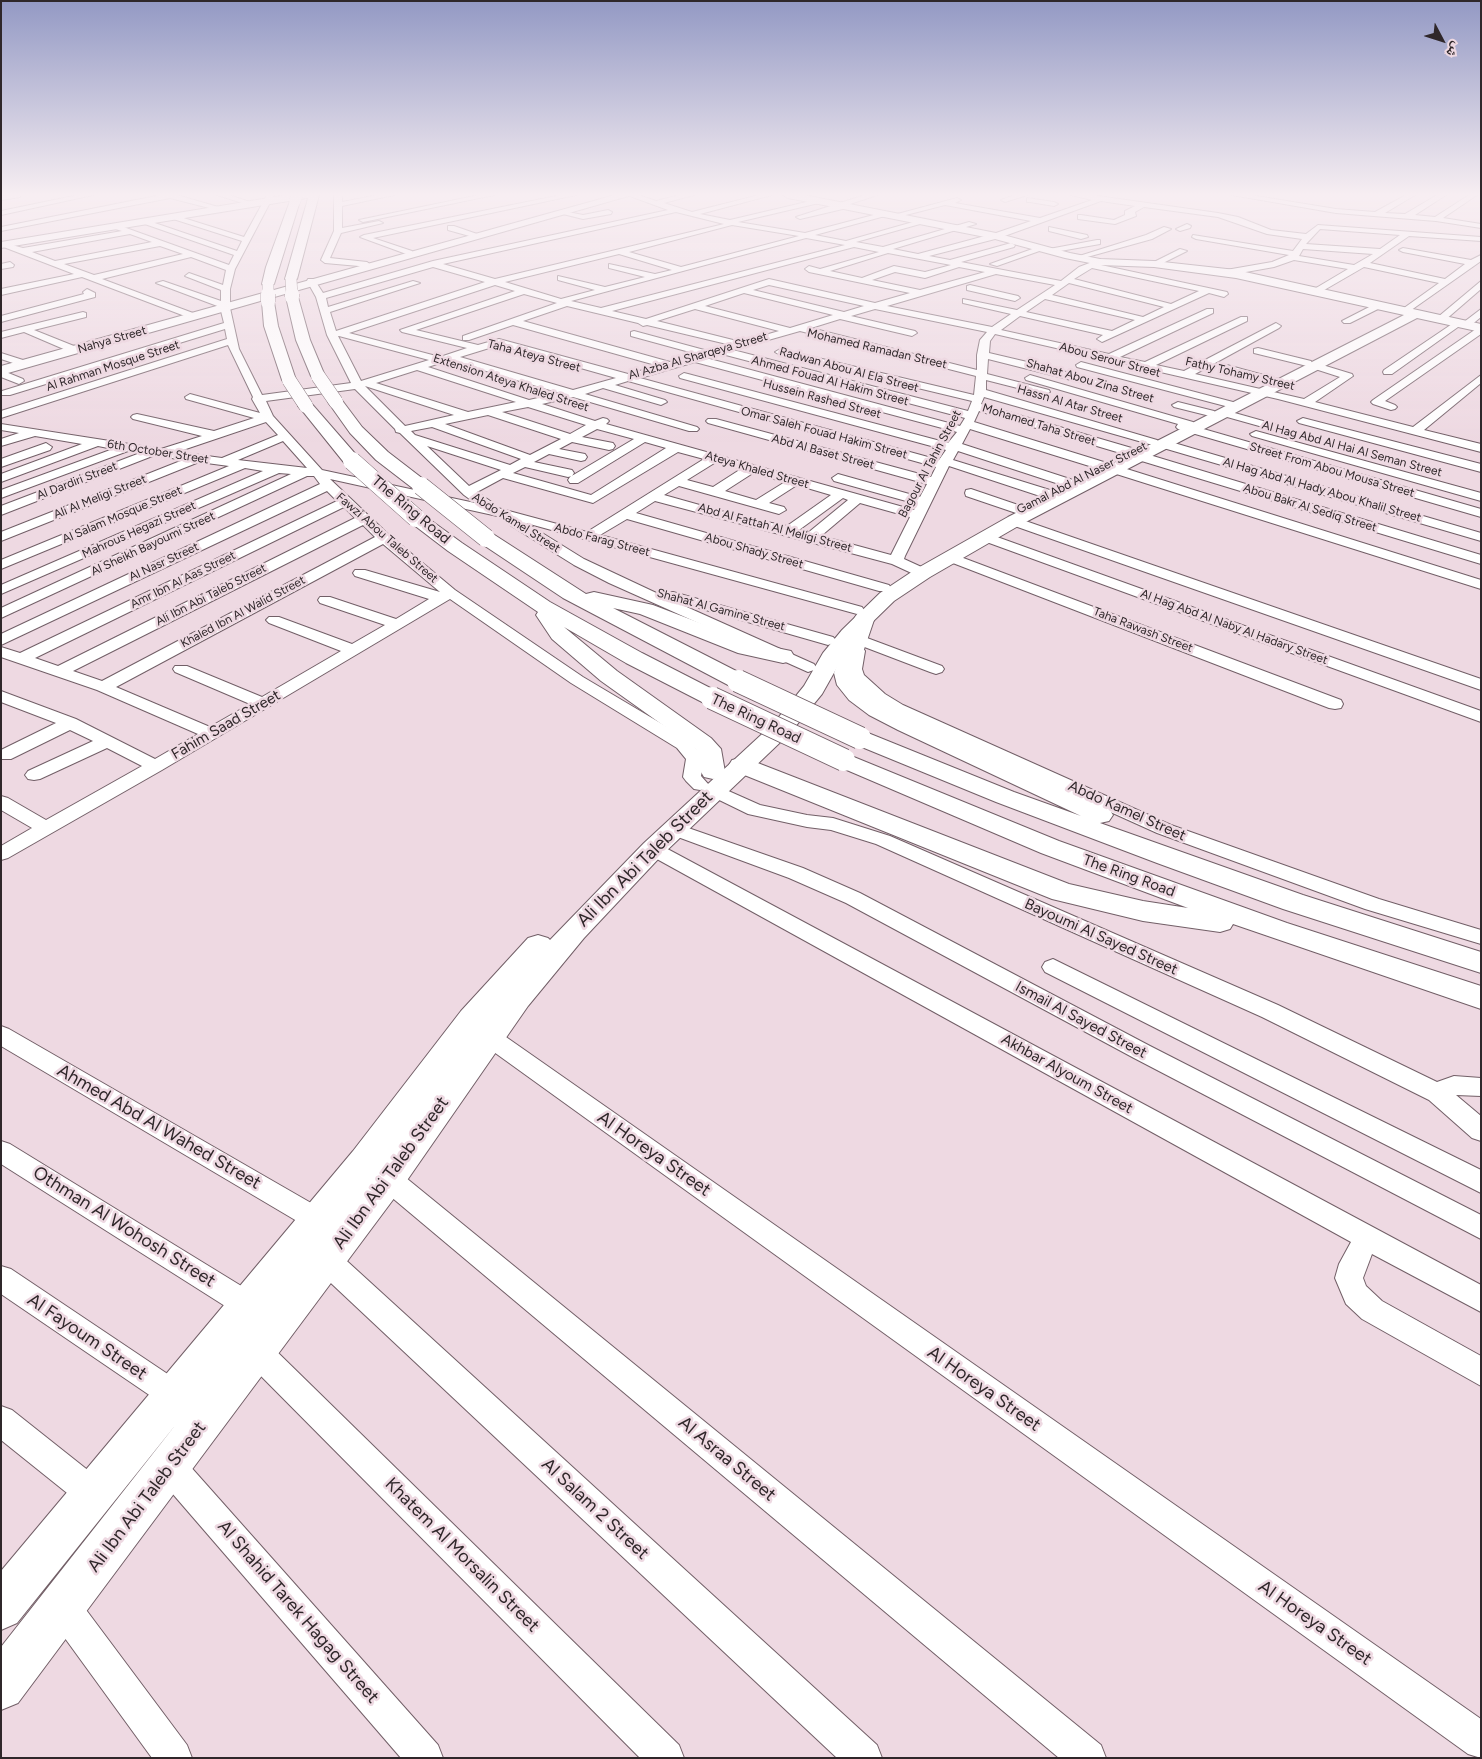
<!DOCTYPE html>
<meta charset="utf-8">
<style>
body{margin:0}
#map{position:relative;width:1482px;height:1759px;overflow:hidden;background:#eed9e2;font-family:Figtree,"Noto Naskh Arabic",sans-serif}
canvas{display:block}
.frame{position:absolute;inset:0;border:2px solid #2f272a;pointer-events:none}
.north{position:absolute;left:1417px;top:15px;width:50px;height:50px;-webkit-text-stroke:4px #eed9e2;paint-order:stroke;rotate:130deg;font-size:14px;font-weight:700;line-height:20px;text-align:center;color:#2f272a}
.north::after{content:'';display:block;margin:auto;width:18px;height:22px;background:#2f272a;clip-path:polygon(50% 0,100% 100%,50% 72%,0 100%)}
</style>
<div id="map">
<canvas width="1482" height="1759"></canvas>
<div class="frame"></div>
<div class="north">ش</div>
</div>
<script>
const ctx = document.querySelector('canvas').getContext('2d');
ctx.lineJoin = 'round';
const toPath = rows => new Path2D(rows.map(r => 'M' + r).join(''));
function strokePath(path, color, width, dash) { ctx.strokeStyle = color; ctx.lineWidth = width; ctx.lineCap = dash ? 'butt' : 'round'; ctx.setLineDash(dash || []); ctx.stroke(path); }
function fill(path, color) { ctx.fillStyle = color; ctx.fill(path, 'evenodd'); }
function write(font, color, halo, rows, align = 'center') {
  ctx.font = font + ' Figtree,sans-serif'; ctx.lineWidth = 5; ctx.setLineDash([]); ctx.textBaseline = 'middle'; ctx.strokeStyle = halo; ctx.fillStyle = color; for (const [text, x, y, turn = 0] of rows) {
    ctx.save(); ctx.translate(x, y); ctx.rotate((+turn || 0) * Math.PI / 180); ctx.textAlign = isNaN(turn) ? turn : align; if (halo) ctx.strokeText(text, 0, 0); ctx.fillText(text, 0, 0); ctx.restore();
  }
}
const street = toPath([
 [20,195,20,197,1,200,1,196,20,195],
 [78,195,93,195,1,215,1,211,78,195],
 [161,195,177,195,225,209,221,211,170,198,1,231,1,227,161,195],
 [217,195,229,195,256,204,252,206,217,195],
 [267,195,274,195,235,269,230,289,230,308,239,349,262,395,351,383,327,335,316,297,307,281,308,279,314,279,323,293,433,261,668,210,627,195,638,195,656,201,680,195,694,195,664,203,692,212,759,195,772,195,700,214,730,220,819,199,819,203,738,222,805,233,885,212,885,216,815,235,846,241,920,220,920,224,856,242,883,247,969,222,976,224,893,249,918,254,996,233,1031,221,945,205,894,218,890,216,957,198,961,200,955,203,1040,218,1092,200,1071,195,1091,195,1218,213,1238,217,1271,230,1306,234,1318,225,1481,237,1481,241,1409,236,1370,263,1445,279,1465,264,1403,252,1399,250,1403,248,1471,260,1481,255,1481,261,1407,313,1404,312,1404,308,1439,283,1364,267,1319,293,1316,292,1316,288,1348,269,1294,260,1274,267,1229,275,1225,272,1226,270,1272,262,1289,255,1196,239,1192,237,1193,235,1293,251,1302,239,1267,234,1218,217,1144,207,1135,212,1136,216,1115,224,1078,219,1078,215,1081,215,1114,220,1125,215,1125,211,1135,206,1101,201,999,238,929,256,950,260,1011,243,1015,245,1014,247,961,262,1061,281,1079,267,1100,259,1104,262,1101,265,1227,292,1228,294,1224,297,1209,293,1102,342,1097,339,1103,335,1020,316,1001,330,1109,354,1207,309,1213,309,1213,313,1120,357,1145,362,1241,317,1247,317,1247,321,1156,365,1184,371,1276,323,1281,326,1279,328,1195,374,1304,399,1340,377,1312,368,1311,366,1316,363,1352,374,1353,376,1315,402,1413,427,1481,375,1481,383,1424,430,1481,444,1481,452,1278,399,995,334,990,341,989,353,1040,365,1103,382,1104,384,1099,387,988,359,987,374,1049,390,1050,392,1045,395,986,380,986,390,1157,440,1159,442,1157,444,1149,444,984,397,981,404,1135,449,1136,453,1143,453,1481,555,1481,564,1135,459,1134,455,1127,455,979,411,974,422,1107,463,1109,466,1103,470,1099,469,970,429,962,444,1073,480,1075,483,1073,486,1065,486,958,451,953,460,1053,491,1054,494,1053,497,1043,497,949,466,905,556,904,559,928,570,930,573,928,576,918,576,892,564,655,501,636,513,889,585,891,588,889,591,879,591,627,519,600,535,862,607,864,610,862,613,857,614,526,523,584,559,667,598,666,596,668,593,673,592,833,637,836,640,833,643,828,645,671,600,814,664,816,667,814,670,808,672,609,583,574,565,510,525,508,522,511,519,330,479,389,535,455,590,583,677,689,740,704,758,701,776,709,785,706,789,700,790,694,789,686,781,683,777,686,759,677,748,571,683,450,599,162,770,8,858,1,860,1,846,32,828,1,810,1,796,8,798,46,820,142,766,107,748,40,779,34,780,28,779,25,775,28,771,93,741,70,730,11,759,1,759,1,750,56,723,1,702,1,691,76,719,155,759,198,734,97,690,1,657,1,647,20,653,337,501,327,491,1,645,1,634,320,484,314,476,307,476,1,618,1,608,291,474,279,473,1,594,1,585,263,471,245,468,1,569,1,560,229,466,199,462,1,541,1,532,183,460,155,455,1,515,1,506,140,453,128,451,1,498,1,490,113,449,98,446,1,482,1,474,82,444,35,436,1,446,1,439,19,433,1,430,1,424,161,449,202,436,133,419,131,417,133,415,137,414,214,431,254,418,186,399,185,397,190,394,260,413,252,399,253,397,228,345,1,418,1,411,227,339,225,329,10,395,2,395,2,391,224,323,220,307,156,283,163,281,221,301,221,290,185,276,189,273,223,285,226,270,191,257,102,279,193,313,195,315,190,318,82,277,1,295,1,289,74,274,1,246,1,242,23,248,122,231,112,228,112,224,115,224,229,265,234,255,139,222,146,220,237,251,242,241,167,217,174,215,244,237,267,195],
 [676,212,724,224,495,279,443,264,676,212],
 [732,225,799,236,681,267,629,252,732,225],
 [1320,229,1400,235,1380,249,1306,244,1320,229],
 [130,234,152,242,55,261,32,252,130,234],
 [806,238,845,245,601,308,571,301,806,238],
 [160,246,183,254,94,275,64,264,160,246],
 [854,247,879,252,820,269,809,266,805,269,809,272,910,293,875,303,769,279,646,319,612,311,854,247],
 [1303,249,1373,254,1354,265,1299,256,1303,249],
 [888,253,951,265,925,272,894,266,862,278,830,271,888,253],
 [619,254,672,270,655,274,609,264,609,268,645,277,605,287,558,276,558,280,595,290,561,299,505,282,619,254],
 [433,267,485,282,336,331,330,312,420,283,413,281,328,307,326,298,433,267],
 [959,267,985,272,920,290,872,280,895,272,925,278,959,267],
 [1092,268,1199,291,1171,304,1074,279,1092,268],
 [996,274,1055,285,1017,310,963,299,963,303,1011,314,992,327,887,306,996,274],
 [1069,283,1164,307,1143,317,1052,295,1069,283],
 [495,285,515,291,400,330,402,332,467,348,440,357,349,333,495,285],
 [769,285,864,306,844,312,753,290,769,285],
 [744,293,833,315,790,328,705,306,744,293],
 [524,294,557,303,463,336,463,340,469,340,513,325,659,366,628,374,499,339,478,345,416,330,524,294],
 [1045,299,1135,320,1112,331,1026,312,1045,299],
 [567,306,638,323,643,326,647,325,731,345,708,351,634,331,631,332,631,336,697,354,670,362,523,321,567,306],
 [695,309,779,331,741,342,657,321,695,309],
 [875,309,987,332,980,340,977,355,977,370,811,328,840,319,912,336,917,333,915,331,851,316,875,309],
 [800,331,976,376,974,395,780,349,775,352,780,355,972,401,968,411,733,350,800,331],
 [338,336,339,336,429,360,361,381,338,336],
 [499,345,616,378,573,390,460,357,499,345],
 [722,354,965,418,960,426,706,358,722,354],
 [449,360,560,393,529,400,428,367,449,360],
 [695,362,957,432,948,443,688,374,684,373,679,376,680,378,946,450,939,460,640,378,695,362],
 [417,370,516,402,468,412,376,383,417,370],
 [628,381,936,467,931,477,716,419,708,419,706,421,708,423,927,484,920,497,838,474,832,478,834,481,917,504,914,510,606,424,609,421,607,419,603,418,595,421,542,404,573,397,689,431,697,431,699,429,697,427,585,394,603,388,661,405,667,402,665,400,615,385,628,381],
 [365,386,454,415,405,426,365,386],
 [355,389,395,429,396,432,400,433,464,495,475,503,322,470,273,416,266,401,355,389],
 [528,407,586,425,570,434,502,412,528,407],
 [488,415,561,439,530,455,445,424,488,415],
 [266,422,278,435,222,458,177,452,266,422],
 [432,427,521,459,510,465,415,435,411,431,432,427],
 [597,429,634,439,570,477,568,480,570,483,578,483,645,442,666,448,591,495,513,473,525,467,568,477,572,476,574,473,572,470,534,462,549,454,581,461,585,460,587,457,585,454,559,449,572,442,609,450,613,449,615,446,613,443,582,437,597,429],
 [283,441,307,468,238,460,283,441],
 [427,446,501,470,469,486,427,446],
 [678,452,704,459,587,532,494,507,493,503,477,492,503,478,593,503,678,452],
 [716,462,741,469,713,487,687,480,716,462],
 [753,473,785,482,756,500,725,491,753,473],
 [797,485,831,495,787,526,746,518,664,495,679,486,779,514,786,510,784,507,769,503,797,485],
 [843,498,848,500,809,532,799,530,843,498],
 [860,503,910,517,891,555,821,536,860,503],
 [344,507,355,518,58,666,35,658,344,507],
 [363,525,375,537,102,681,73,671,363,525],
 [383,544,440,592,365,570,355,570,353,573,355,576,429,599,396,619,330,597,320,597,318,600,320,603,385,625,352,644,279,617,269,617,266,620,269,623,341,651,262,697,187,666,175,666,173,669,175,672,250,704,210,727,116,687,383,544],
 [334,195,342,195,342,202,378,195,394,195,342,206,342,228,379,221,383,223,341,233,330,258,367,262,371,265,370,267,325,263,321,260,334,231,334,195],
 [479,195,494,195,363,222,359,220,479,195],
 [561,195,576,195,373,238,412,251,413,253,409,255,360,237,364,235,561,195],
 [865,195,877,195,847,205,847,208,800,219,796,217,865,195],
 [1015,195,1027,195,1005,202,1001,200,1015,195],
 [1232,195,1250,195,1336,209,1375,212,1406,195,1415,195,1385,213,1405,214,1437,195,1446,195,1415,215,1435,217,1469,195,1477,195,1443,218,1481,224,1481,228,1436,221,1336,213,1232,195],
 [1027,198,1054,202,1058,204,1054,206,1030,202,1027,202,1027,198],
 [608,210,612,212,611,214,583,219,559,213,563,211,583,215,608,210],
 [1187,224,1191,226,1190,228,1180,231,1176,229,1187,224],
 [448,226,454,226,480,235,473,237,448,230,448,226],
 [1049,227,1087,235,1088,237,1081,239,1049,231,1049,227],
 [1164,227,1171,229,1152,239,1080,259,1076,257,1146,235,1164,227],
 [1097,240,1100,240,1100,244,1049,253,1045,251,1049,249,1097,240],
 [1038,247,1045,249,997,266,990,264,1038,247],
 [1180,249,1187,251,1157,266,1150,264,1180,249],
 [10,262,14,265,13,267,1,269,1,264,10,262],
 [1481,281,1481,289,1444,321,1438,321,1438,317,1481,281],
 [970,285,1018,296,1020,298,1015,301,967,290,967,286,970,285],
 [87,289,95,293,95,297,1,322,1,316,84,294,83,292,87,289],
 [1379,302,1382,303,1382,307,1350,323,1344,323,1342,321,1379,302],
 [1481,309,1481,317,1470,326,1464,326,1464,322,1481,309],
 [83,312,86,313,86,317,34,330,74,346,74,350,66,350,24,332,1,338,1,332,83,312],
 [1455,322,1460,325,1458,327,1392,374,1384,374,1383,372,1384,370,1455,322],
 [1476,329,1481,329,1481,334,1385,401,1395,405,1397,407,1395,409,1391,410,1373,404,1371,402,1373,400,1476,329],
 [1258,348,1311,361,1312,363,1307,366,1254,353,1254,349,1258,348],
 [1,353,23,360,24,362,19,365,1,359,1,353],
 [1081,362,1233,402,1235,404,1229,407,1077,367,1076,365,1081,362],
 [1227,365,1278,379,1279,381,1274,384,1223,370,1222,368,1223,366,1227,365],
 [1,370,23,379,24,381,19,384,1,377,1,370],
 [1030,375,1193,422,1195,424,1193,426,1481,509,1481,517,1178,429,1176,427,1178,424,1026,380,1025,378,1030,375],
 [1178,402,1214,411,1216,413,1210,416,1174,407,1172,405,1178,402],
 [1224,410,1281,426,1283,428,1277,431,1220,415,1218,413,1224,410],
 [1303,418,1481,464,1481,472,1299,423,1297,421,1303,418],
 [1256,431,1481,493,1481,501,1252,436,1250,434,1256,431],
 [1164,440,1481,533,1481,541,1160,447,1158,444,1160,441,1164,440],
 [46,443,52,447,50,450,1,467,1,459,46,443],
 [1114,465,1481,580,1481,589,1110,472,1108,469,1114,465],
 [971,489,1024,507,1026,510,1019,514,966,496,965,493,966,490,971,489],
 [1014,517,1481,679,1481,690,1009,524,1007,521,1014,517],
 [986,533,1481,711,1481,722,981,540,979,537,986,533],
 [950,553,1341,700,1343,704,1341,708,1335,709,1329,708,945,560,943,557,950,553],
 [859,635,942,666,944,669,942,672,936,674,930,672,854,643,851,640,854,637,859,635],
 [857,646,863,648,865,651,862,669,864,675,885,694,903,705,1171,825,1379,899,1481,930,1481,944,1365,909,1157,833,891,713,873,702,849,677,846,669,849,651,851,648,857,646],
 [715,785,760,805,807,815,833,818,890,836,1278,1005,1437,1082,1454,1076,1481,1078,1481,1096,1456,1095,1481,1116,1481,1141,1472,1138,1429,1100,1262,1017,876,844,831,830,807,827,748,814,709,795,706,791,709,787,715,785],
 [674,823,803,868,860,893,1150,1046,1481,1215,1481,1239,1134,1058,846,903,789,878,667,833,664,829,667,825,674,823],
 [653,843,660,845,1481,1285,1481,1312,1372,1254,1363,1278,1366,1286,1382,1301,1481,1356,1481,1386,1362,1319,1346,1304,1335,1278,1339,1264,1351,1242,646,853,643,849,646,845,653,843],
 [1053,959,1481,1170,1481,1193,1045,972,1042,967,1045,962,1053,959],
 [1,1026,9,1029,325,1211,329,1219,325,1227,316,1230,307,1227,1,1046,1,1026],
 [488,1027,496,1030,1481,1719,1481,1758,1468,1754,480,1042,477,1036,480,1030,488,1027],
 [1,1141,10,1144,256,1295,260,1304,256,1313,246,1317,236,1313,1,1164,1,1141],
 [380,1161,389,1164,1101,1745,1106,1758,1059,1758,371,1180,367,1172,371,1164,380,1161],
 [327,1249,337,1252,877,1745,882,1758,837,1758,317,1270,313,1261,317,1252,327,1249],
 [1,1266,11,1269,184,1385,189,1395,184,1405,174,1409,164,1405,1,1294,1,1266],
 [257,1338,267,1342,679,1745,684,1758,640,1758,247,1362,243,1352,247,1342,257,1338],
 [1,1406,12,1410,104,1483,109,1494,104,1505,93,1510,82,1505,1,1440,1,1406],
 [170,1451,181,1456,438,1745,443,1758,401,1758,159,1478,154,1467,159,1456,170,1451],
 [63,1590,75,1595,187,1745,192,1758,152,1758,51,1619,46,1607,51,1595,63,1590]
]);
const secondary = toPath([
 [287,195,312,195,307,198,1,248,1,242,287,195],
 [615,195,632,195,1,375,1,366,615,195],
 [783,195,804,195,996,233,1070,253,1100,259,1154,261,1236,270,1481,324,1481,332,1417,318,1020,525,930,577,894,601,856,638,844,655,822,694,790,733,662,855,584,938,528,1006,401,1189,18,1703,1,1710,1,1647,177,1423,17,1623,1,1630,1,1571,353,1151,461,1011,528,938,538,935,548,938,550,940,644,843,774,723,804,686,823,653,842,630,880,593,916,569,1008,517,1404,315,1236,278,1154,267,1100,265,1065,258,995,239,788,198,783,195]
]);
const highway = toPath([
 [309,195,319,195,297,279,291,283,285,279,309,195],
 [295,198,300,201,274,284,268,288,264,287,262,284,266,267,290,201,295,198],
 [292,293,298,297,310,340,325,376,323,379,318,380,313,379,311,376,296,340,286,297,292,293],
 [268,298,274,302,278,326,296,380,294,383,284,383,282,380,264,326,262,302,268,298],
 [336,397,341,399,362,427,388,452,427,482,430,486,427,490,421,491,415,490,376,460,350,433,328,402,331,399,336,397],
 [306,401,311,403,358,457,360,461,358,465,346,465,301,409,298,406,301,403,306,401],
 [416,513,422,514,462,543,550,602,642,653,720,693,723,698,720,703,712,705,704,703,626,663,564,627,617,671,711,738,721,749,725,772,722,777,713,779,704,777,701,772,697,751,695,748,601,681,552,639,536,615,538,612,448,551,410,522,407,518,410,514,416,513],
 [486,532,493,534,586,594,594,592,653,605,752,643,791,651,794,656,791,661,783,663,738,653,640,614,613,608,746,676,749,681,746,686,738,688,730,686,563,598,479,542,477,538,479,534,486,532],
 [865,611,872,613,875,617,856,673,859,683,885,705,1109,809,1113,815,1109,821,1100,823,1303,895,1481,952,1481,973,1283,909,1157,863,996,802,852,743,848,738,852,733,860,731,868,733,1014,792,1081,816,898,730,869,715,849,700,837,685,834,673,855,617,858,613,865,611],
 [844,753,1059,841,1287,923,1481,986,1481,1009,1233,924,1230,929,1220,932,1143,921,1052,899,732,770,729,765,732,760,741,758,750,760,1069,884,1143,901,1188,908,1041,853,835,765,832,760,835,755,844,753]
]);
strokePath(street, '#725f67', 2);
strokePath(secondary, '#725f67', 2);
strokePath(highway, '#725f67', 2);
fill(street, '#fff');
fill(secondary, '#fff');
fill(highway, '#fff');
const highwayBridgeFar3 = toPath([
 [295,201,297,195],
 [291,279,292,296],
 [268,284,268,296]
]);
const highwayBridgeFar2 = toPath([
 [268,294,268,302],
 [292,294,292,297],
 [318,376,336,402],
 [289,380,306,406]
]);
const highwayBridgeFar1 = toPath([
 [352,461,416,518],
 [421,486,486,538]
]);
const highwayBridge = toPath([
 [738,681,860,738],
 [712,698,844,760]
]);
strokePath(highwayBridgeFar3, '#725f67', 12, []);
strokePath(highwayBridgeFar2, '#725f67', 15, []);
strokePath(highwayBridgeFar1, '#725f67', 19, []);
strokePath(highwayBridge, '#725f67', 24, []);
strokePath(highwayBridgeFar3, '#fff', 11);
strokePath(highwayBridgeFar2, '#fff', 14);
strokePath(highwayBridgeFar1, '#fff', 18);
strokePath(highwayBridge, '#fff', 22);
const sky = ctx.createLinearGradient(0, 0, 0, 442);
sky.addColorStop(0, '#9399c4');
sky.addColorStop(0.44, '#f7eef2');
sky.addColorStop(1, '#f7eef200');
ctx.fillStyle = sky;
ctx.fillRect(0, 0, 1482, 442);
write('12px', '#2f272a', '#eed9e2', [
 ["Nahya Street",112,340,-16],
 ["Mohamed Ramadan Street",877,349,13],
 ["Taha Ateya Street",534,356,15],
 ["Al Azba Al Sharqeya Street",698,356,-16],
 ["Abou Serour Street",1110,360,15],
 ["Al Rahman Mosque Street",113,366,-18],
 ["Radwan Abou Al Ela Street",849,370,15],
 ["Fathy Tohamy Street",1240,374,13],
 ["Ahmed Fouad Al Hakim Street",830,381,15],
 ["Shahat Abou Zina Street",1090,381,16],
 ["Extension Ateya Khaled Street",511,383,18],
 ["Hussein Rashed Street",822,399,15],
 ["Hassn Al Atar Street",1070,404,16],
 ["Mohamed Taha Street",1039,425,17],
 ["Omar Saleh Fouad Hakim Street",824,433,15],
 ["Al Hag Abd Al Hai Al Seman Street",1352,449,15],
 ["6th October Street",158,452,9],
 ["Abd Al Baset Street",823,452,15],
 ["Bagour Al Tahin Street",930,464,-62],
 ["Ateya Khaled Street",757,470,16],
 ["Street From Abou Mousa Street",1332,470,16],
 ["Gamal Abd Al Naser Street",1082,478,-27],
 ["Al Dardiri Street",77,481,-21],
 ["Al Hag Abd Al Hady Abou Khalil Street",1322,490,16],
 ["Ali Al Meligi Street",100,497,-22],
 ["Abou Bakr Al Sediq Street",1310,508,17],
 ["Al Salam Mosque Street",122,515,-23],
 ["Abdo Kamel Street",516,523,32],
 ["Abd Al Fattah Al Meligi Street",775,528,15],
 ["Mahrous Hegazi Street",139,530,-24],
 ["Fawzi Abou Taleb Street",387,538,41],
 ["Abdo Farag Street",602,540,15],
 ["Al Sheikh Bayoumi Street",153,544,-25],
 ["Abou Shady Street",754,551,16],
 ["Al Nasr Street",164,562,-25],
 ["Amr Ibn Al Aas Street",183,580,-26],
 ["Ali Ibn Abi Taleb Street",211,595,-27],
 ["Shahat Al Gamine Street",721,610,15],
 ["Khaled Ibn Al Walid Street",243,612,-28],
 ["Al Hag Abd Al Naby Al Hadary Street",1234,627,20],
 ["Taha Rawash Street",1143,630,21]
]);
write('15px', '#2f272a', '#eed9e2', [
 ["The Ring Road",411,510,40],
 ["The Ring Road",756,719,25],
 ["Fahim Saad Street",226,725,-30],
 ["Abdo Kamel Street",1127,811,24],
 ["The Ring Road",1129,876,20],
 ["Bayoumi Al Sayed Street",1101,937,24],
 ["Ismail Al Sayed Street",1081,1020,28],
 ["Akhbar Alyoum Street",1067,1074,29]
]);
write('18px', '#2f272a', '#eed9e2', [
 ["Ali Ibn Abi Taleb Street",645,859,-45],
 ["Ahmed Abd Al Wahed Street",159,1127,30],
 ["Al Horeya Street",654,1154,35],
 ["Ali Ibn Abi Taleb Street",391,1173,-54],
 ["Othman Al Wohosh Street",124,1227,32],
 ["Al Fayoum Street",87,1337,34],
 ["Al Horeya Street",984,1389,35],
 ["Al Asraa Street",727,1459,40],
 ["Ali Ibn Abi Taleb Street",147,1497,-53],
 ["Al Salam 2 Street",595,1509,43],
 ["Khatem Al Morsalin Street",462,1555,45],
 ["Al Shahid Tarek Hagag Street",298,1612,49],
 ["Al Horeya Street",1315,1623,35]
]);
</script>
